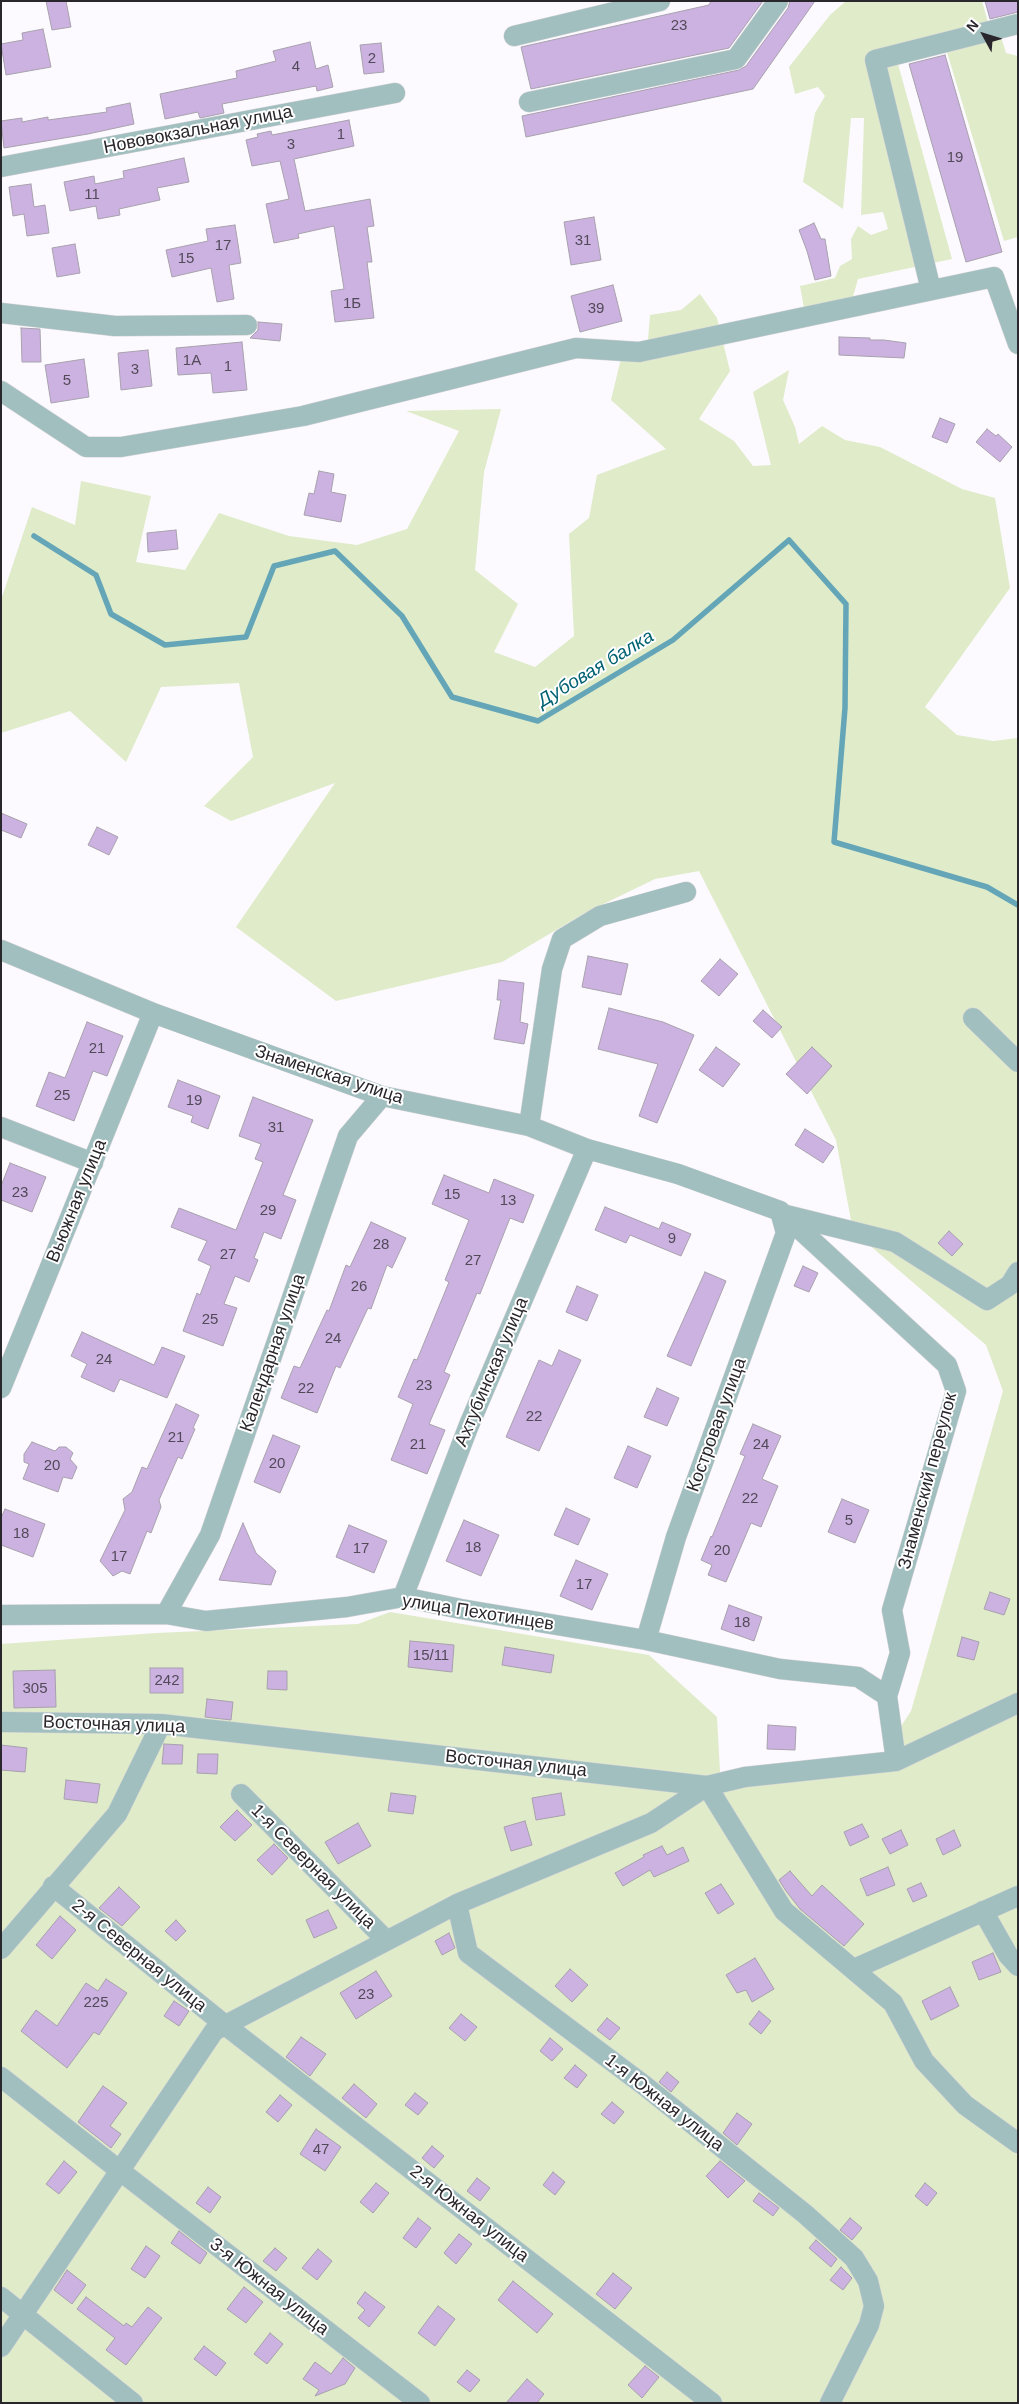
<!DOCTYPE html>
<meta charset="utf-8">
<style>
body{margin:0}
#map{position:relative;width:1019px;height:2404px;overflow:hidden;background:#fcfafe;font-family:Helvetica,sans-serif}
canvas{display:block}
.frame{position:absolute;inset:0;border:2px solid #2a272c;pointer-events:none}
.north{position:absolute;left:959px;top:10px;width:50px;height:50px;-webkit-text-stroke:4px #fff;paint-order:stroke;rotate:309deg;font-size:14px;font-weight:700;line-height:20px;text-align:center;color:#2a272c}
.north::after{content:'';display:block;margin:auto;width:18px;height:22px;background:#2a272c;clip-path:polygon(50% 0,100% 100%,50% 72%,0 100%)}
</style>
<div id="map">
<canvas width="1019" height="2404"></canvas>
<div class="frame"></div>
<div class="north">N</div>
</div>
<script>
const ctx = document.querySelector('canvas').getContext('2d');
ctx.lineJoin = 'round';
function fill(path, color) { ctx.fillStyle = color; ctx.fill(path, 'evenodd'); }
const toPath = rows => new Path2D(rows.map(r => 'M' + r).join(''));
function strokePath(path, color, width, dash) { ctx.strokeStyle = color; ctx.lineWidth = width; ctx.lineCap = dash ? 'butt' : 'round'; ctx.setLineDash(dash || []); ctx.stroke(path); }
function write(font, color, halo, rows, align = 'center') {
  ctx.font = font + ' Helvetica,sans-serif'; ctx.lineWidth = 4; ctx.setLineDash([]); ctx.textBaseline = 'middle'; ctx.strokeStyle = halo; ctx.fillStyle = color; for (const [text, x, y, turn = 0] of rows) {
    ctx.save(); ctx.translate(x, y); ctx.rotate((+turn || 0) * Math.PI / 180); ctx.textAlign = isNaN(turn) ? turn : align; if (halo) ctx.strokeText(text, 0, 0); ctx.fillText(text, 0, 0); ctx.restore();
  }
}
fill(toPath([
 [846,1,982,1,989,26,1002,40,1006,53,1018,56,1018,237,1004,241,946,49,898,64,952,259,858,279,852,300,804,308,800,286,835,278,840,266,852,259,851,239,858,226,871,235,888,229,883,212,861,215,864,118,851,118,843,209,803,182,815,113,825,96,818,87,795,94,789,67,830,15],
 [700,294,717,318,730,371,699,419,734,441,753,466,771,465,753,392,789,370,783,400,795,427,799,444,822,426,845,440,880,447,962,489,995,498,1010,588,925,707,957,735,993,741,1018,738,1018,2403,1,2403,1,1644,157,1633,358,1624,390,1612,649,1655,717,1717,721,1789,877,1763,911,1711,1003,1391,986,1345,853,1231,836,1140,699,871,655,879,583,914,502,962,336,1001,236,927,335,783,231,821,204,806,253,757,239,683,161,687,126,762,70,711,1,733,1,600,32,507,75,525,81,481,151,496,136,562,185,570,219,513,289,536,357,545,407,529,459,431,406,411,501,409,484,472,475,570,518,604,494,652,535,667,574,636,569,534,589,518,597,475,666,449,611,400,624,346,648,340,650,315,681,310]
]), '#dfebc9');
strokePath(toPath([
 [34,536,96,575,111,614,165,645,246,637,274,566,335,551,402,616,452,697,538,721,673,640,789,540,846,604,845,708,834,842,987,887,1018,905]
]), '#64a6b7', 5.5);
const building = toPath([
 [46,1,66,1,71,27,52,30,46,1],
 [711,1,763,1,729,48,531,89,521,47,709,5,711,1],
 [790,1,815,1,753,89,526,137,522,116,739,70,746,66,788,8,790,1],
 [985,1,1018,1,1018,12,990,19,985,1],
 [43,29,51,67,6,75,1,44,23,40,22,33,43,29],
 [310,42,316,69,328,65,333,87,317,91,316,86,222,104,224,113,200,118,198,112,165,119,160,94,237,78,236,71,276,61,273,51,310,42],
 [381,43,384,72,364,74,360,45,381,43],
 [945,55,1002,252,966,262,909,64,945,55],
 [130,103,134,124,88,134,4,148,1,121,22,118,22,122,48,117,48,120,107,112,106,108,130,103],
 [349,120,354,146,294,159,305,211,370,199,374,226,367,227,372,262,367,262,374,318,335,322,331,291,344,289,334,226,298,234,299,238,274,243,266,204,289,199,280,161,252,166,246,140,258,137,257,134,271,131,272,135,349,120],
 [184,158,189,182,157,188,160,200,119,209,120,215,98,219,96,206,70,211,64,182,94,176,95,184,124,178,123,171,184,158],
 [31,184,34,207,45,205,49,233,27,236,24,214,13,216,9,187,31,184],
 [594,217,601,260,571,265,564,222,594,217],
 [814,223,821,239,825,239,831,276,815,280,807,251,799,230,814,223],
 [235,225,241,263,229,265,234,299,217,302,211,268,172,277,166,250,208,241,206,229,235,225],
 [75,244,80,273,57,277,52,248,75,244],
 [613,285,622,321,580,332,571,296,613,285],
 [258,322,282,324,280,341,250,338,258,330,258,322],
 [21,328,40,329,41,362,22,362,21,328],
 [839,337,870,338,870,340,884,340,906,343,904,358,839,355,839,337],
 [242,342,247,390,213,393,211,373,178,375,176,348,242,342],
 [148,350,152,386,121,390,118,353,148,350],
 [84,359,89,397,51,403,45,365,84,359],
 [940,418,955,424,947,443,932,437,940,418],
 [987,429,996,436,998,434,1012,447,1000,462,976,442,987,429],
 [319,471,334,474,331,492,346,495,341,522,304,515,309,493,314,494,319,471],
 [176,530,178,549,148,552,147,533,176,530],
 [1,813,27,824,21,838,1,830,1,813],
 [97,827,118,837,109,855,88,845,97,827],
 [588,956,628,964,621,995,582,987,588,956],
 [720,959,738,974,719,996,701,981,720,959],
 [499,980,524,983,520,1022,528,1024,524,1044,494,1039,501,1000,497,1000,499,980],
 [609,1008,663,1022,694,1035,657,1123,639,1116,658,1064,598,1049,609,1008],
 [763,1010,782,1027,772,1038,753,1021,763,1010],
 [87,1022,123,1036,107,1076,93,1071,74,1121,36,1106,49,1072,65,1078,87,1022],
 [716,1047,740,1064,723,1087,699,1070,716,1047],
 [812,1047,832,1066,807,1094,786,1074,812,1047],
 [178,1080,220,1096,208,1129,191,1122,193,1116,168,1107,178,1080],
 [253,1097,313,1120,283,1195,296,1200,281,1239,264,1232,254,1258,258,1260,249,1282,235,1276,224,1304,237,1308,223,1346,183,1331,197,1293,200,1295,211,1266,198,1260,207,1241,171,1227,179,1208,236,1230,263,1162,255,1159,261,1144,239,1136,253,1097],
 [805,1129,834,1147,823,1163,795,1145,805,1129],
 [10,1163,46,1177,32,1212,1,1200,1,1186,10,1163],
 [444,1175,489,1193,494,1179,534,1195,523,1223,510,1218,480,1294,477,1293,444,1372,450,1375,429,1424,445,1430,427,1474,391,1460,413,1404,398,1397,414,1359,417,1360,449,1282,445,1280,469,1220,432,1204,444,1175],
 [605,1207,659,1229,662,1222,691,1234,681,1256,630,1235,626,1243,595,1230,605,1207],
 [371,1222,406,1238,392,1268,387,1265,371,1309,368,1308,340,1368,336,1366,317,1413,281,1398,294,1366,300,1368,327,1310,329,1311,346,1265,350,1267,371,1222],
 [949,1231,963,1244,952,1256,938,1243,949,1231],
 [803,1266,818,1273,809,1292,794,1286,803,1266],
 [705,1272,726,1281,691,1366,667,1356,705,1272],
 [577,1286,598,1295,587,1321,566,1312,577,1286],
 [82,1332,154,1365,162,1347,185,1356,167,1398,120,1379,114,1392,81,1377,87,1364,71,1356,82,1332],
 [559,1350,581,1360,539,1451,506,1437,539,1360,552,1366,559,1350],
 [657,1388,679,1398,667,1426,644,1417,657,1388],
 [176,1404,199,1415,193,1428,195,1429,182,1459,178,1457,159,1500,161,1507,151,1533,147,1531,130,1574,122,1571,113,1576,100,1561,125,1510,123,1499,132,1492,142,1467,147,1469,176,1404],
 [753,1424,781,1436,762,1479,778,1486,761,1527,751,1523,726,1582,708,1575,712,1565,701,1560,711,1536,712,1537,745,1456,740,1454,753,1424],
 [273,1435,300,1446,280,1493,254,1482,273,1435],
 [32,1442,55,1451,59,1447,66,1447,73,1453,70,1459,77,1467,72,1479,63,1477,58,1492,23,1479,29,1464,24,1462,24,1454,32,1442],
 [628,1446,651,1456,637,1488,614,1478,628,1446],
 [842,1499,869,1510,855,1543,828,1532,842,1499],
 [566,1508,590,1519,578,1545,554,1535,566,1508],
 [5,1509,45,1524,33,1557,1,1545,1,1518,5,1509],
 [464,1520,499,1535,481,1576,446,1561,464,1520],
 [243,1523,256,1553,276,1571,271,1585,219,1580,243,1523],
 [349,1525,387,1541,374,1573,336,1557,349,1525],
 [576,1560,608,1574,592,1610,560,1596,576,1560],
 [990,1592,1010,1599,1004,1615,984,1609,990,1592],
 [729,1605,762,1617,754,1641,721,1629,729,1605],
 [962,1637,979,1642,974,1660,957,1656,962,1637],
 [410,1641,454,1645,452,1672,408,1667,410,1641],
 [505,1647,554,1655,551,1673,502,1665,505,1647],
 [150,1668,183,1668,183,1693,150,1693,150,1668],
 [55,1670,56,1707,14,1708,13,1671,55,1670],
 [268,1671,287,1671,287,1690,267,1689,268,1671],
 [207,1699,233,1702,231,1720,205,1717,207,1699],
 [768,1725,796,1727,795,1750,767,1749,768,1725],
 [164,1744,183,1745,182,1764,162,1764,164,1744],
 [1,1745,27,1748,25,1772,1,1770,1,1745],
 [198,1754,218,1754,217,1774,197,1773,198,1754],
 [66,1780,100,1784,97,1803,64,1799,66,1780],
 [391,1793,416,1796,413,1814,388,1811,391,1793],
 [561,1793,565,1815,536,1820,532,1798,561,1793],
 [237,1810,252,1825,235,1841,220,1827,237,1810],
 [525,1821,532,1845,511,1851,504,1827,525,1821],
 [358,1823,371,1846,338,1864,325,1842,358,1823],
 [862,1824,869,1837,850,1846,844,1832,862,1824],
 [901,1830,908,1845,890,1854,882,1839,901,1830],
 [954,1830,961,1846,943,1855,936,1839,954,1830],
 [274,1844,288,1858,272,1875,257,1860,274,1844],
 [662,1846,667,1855,683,1847,689,1861,654,1877,650,1870,623,1886,615,1873,644,1857,643,1855,662,1846],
 [888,1867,895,1885,867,1896,860,1879,888,1867],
 [790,1871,812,1896,822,1885,864,1924,844,1946,800,1909,786,1891,779,1880,790,1871],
 [921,1883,927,1896,913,1902,907,1889,921,1883],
 [721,1884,734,1904,718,1914,705,1893,721,1884],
 [119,1887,140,1907,122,1926,99,1908,119,1887],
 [328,1910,337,1928,314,1938,306,1920,328,1910],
 [60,1916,76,1930,52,1959,36,1945,60,1916],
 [176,1920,186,1931,176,1941,165,1931,176,1920],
 [449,1933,455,1948,442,1955,435,1941,449,1933],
 [993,1953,1001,1972,979,1980,972,1962,993,1953],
 [755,1958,774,1989,752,2002,746,1990,737,1993,726,1975,755,1958],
 [570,1969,588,1985,572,2002,555,1986,570,1969],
 [376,1971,392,1996,356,2019,340,1993,376,1971],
 [106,1979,127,1993,99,2035,94,2032,67,2068,21,2031,36,2010,57,2026,86,1983,98,1991,106,1979],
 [950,1987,959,2006,931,2020,922,2001,950,1987],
 [174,2001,189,2011,179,2026,164,2016,174,2001],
 [759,2011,771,2021,761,2034,749,2024,759,2011],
 [461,2014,477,2027,465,2041,449,2028,461,2014],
 [607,2018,620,2028,610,2040,597,2030,607,2018],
 [301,2037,326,2054,310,2076,286,2057,301,2037],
 [550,2038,563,2049,552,2061,540,2051,550,2038],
 [575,2065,587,2075,577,2088,564,2078,575,2065],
 [667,2072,679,2082,671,2092,659,2082,667,2072],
 [354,2084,377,2104,366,2118,342,2098,354,2084],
 [103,2086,127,2103,110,2126,121,2134,111,2148,78,2122,103,2086],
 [415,2093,428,2103,418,2115,405,2105,415,2093],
 [280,2095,292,2105,278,2122,266,2112,280,2095],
 [612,2102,624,2112,614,2124,601,2114,612,2102],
 [737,2113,752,2124,737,2145,723,2133,737,2113],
 [316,2129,341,2147,325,2171,300,2154,316,2129],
 [432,2146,444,2156,434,2168,422,2158,432,2146],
 [64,2161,77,2172,59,2194,46,2184,64,2161],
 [720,2161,745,2181,728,2198,706,2176,720,2161],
 [553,2172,565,2182,555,2195,543,2185,553,2172],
 [477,2178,490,2188,480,2201,467,2191,477,2178],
 [376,2183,389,2193,373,2213,360,2202,376,2183],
 [925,2183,937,2193,927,2206,915,2196,925,2183],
 [208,2187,221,2197,210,2213,196,2203,208,2187],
 [759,2193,779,2208,773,2216,753,2201,759,2193],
 [418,2218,431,2228,416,2248,403,2238,418,2218],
 [850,2218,862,2228,852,2240,840,2230,850,2218],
 [179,2231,207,2253,200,2264,171,2243,179,2231],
 [459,2234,472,2244,456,2264,444,2253,459,2234],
 [816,2240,837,2259,831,2267,809,2248,816,2240],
 [146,2246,160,2256,145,2278,131,2269,146,2246],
 [275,2248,287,2258,276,2271,263,2261,275,2248],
 [318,2249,332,2261,317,2280,302,2268,318,2249],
 [841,2267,852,2278,843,2290,830,2280,841,2267],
 [67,2270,86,2285,72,2304,54,2290,67,2270],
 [613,2273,632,2288,615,2309,596,2294,613,2273],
 [513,2281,553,2314,537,2333,498,2300,513,2281],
 [244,2287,263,2302,246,2323,227,2309,244,2287],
 [365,2292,385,2307,369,2327,358,2318,365,2310,357,2303,365,2292],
 [86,2297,124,2326,126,2323,132,2327,148,2307,162,2318,126,2365,106,2350,115,2338,77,2309,86,2297],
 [438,2306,455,2319,435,2346,418,2333,438,2306],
 [270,2333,283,2344,267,2364,254,2354,270,2333],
 [204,2346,226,2363,216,2376,194,2359,204,2346],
 [343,2358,355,2368,345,2384,315,2396,319,2390,303,2379,315,2362,331,2374,343,2358],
 [645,2366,659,2377,642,2398,628,2385,645,2366],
 [467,2370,480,2380,470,2392,457,2382,467,2370],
 [527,2379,544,2394,537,2403,506,2403,527,2379]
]);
fill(building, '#ccb2e1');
strokePath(building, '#a8a1ad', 1);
const minor = toPath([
 [514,36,660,1],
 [529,102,736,59,778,1],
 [1,167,395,93],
 [931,290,875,60,1018,24],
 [1,313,115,326,247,325],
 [1,391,86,447,121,447,303,416,576,348,639,352,994,277,1018,344],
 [1,950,153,1013,382,1096,529,1126,587,1149,678,1174,780,1211,947,1365,956,1391,892,1610,900,1653,887,1696,896,1761],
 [973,1018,1018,1062],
 [529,1126,552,969,562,939,600,916,686,892],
 [1,1127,93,1163],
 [786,1215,895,1242,987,1300,1010,1285,1018,1272],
 [1,1388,153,1013],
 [403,1597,469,1425,587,1149],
 [166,1614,210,1535,348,1136,382,1096],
 [1,1615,166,1614,206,1621,347,1607,403,1597,461,1609,646,1640,780,1669,858,1677,887,1696],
 [646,1640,676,1537,786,1233,780,1211],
 [1,1722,161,1724,707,1786,745,1777,896,1761,1018,1703],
 [241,1794,386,1940],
 [53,1886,225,2025,712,2403],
 [457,1904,468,1953,645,2086,805,2214,854,2258,868,2281,874,2306,869,2325,830,2403],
 [983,1911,1008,1955,1018,1966],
 [1,1949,117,1814,161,1724],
 [854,1969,1018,1896],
 [1,2077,119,2170,420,2403],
 [1,2297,133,2403],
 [1,2347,214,2031,457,1904,651,1823,707,1786,784,1911,893,2003,924,2061,965,2105,1018,2143]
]);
strokePath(minor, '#d6d4d8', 21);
strokePath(minor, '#a2bfc0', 20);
write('15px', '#524a59', null, [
 ["23",679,26],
 ["2",372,59],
 ["4",296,67],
 ["1",341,135],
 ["3",291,145],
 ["19",955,158],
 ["11",92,195],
 ["31",583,241],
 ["17",223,246],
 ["15",186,259],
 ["1Б",352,304],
 ["39",596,309],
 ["1А",192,361],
 ["1",228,367],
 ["3",135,370],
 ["5",67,381],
 ["21",97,1049],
 ["25",62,1096],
 ["19",194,1101],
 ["31",276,1128],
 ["23",20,1193],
 ["15",452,1195],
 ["13",508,1201],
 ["29",268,1211],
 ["9",672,1239],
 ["28",381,1245],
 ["27",228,1255],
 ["27",473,1261],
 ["26",359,1287],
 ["25",210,1320],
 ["24",333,1339],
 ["24",104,1360],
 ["23",424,1386],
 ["22",306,1389],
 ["22",534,1417],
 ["21",176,1438],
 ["21",418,1445],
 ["24",761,1445],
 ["20",277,1464],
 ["20",52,1466],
 ["22",750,1499],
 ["5",849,1521],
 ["18",21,1534],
 ["18",473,1548],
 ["17",361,1549],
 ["20",722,1551],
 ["17",119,1557],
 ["17",584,1585],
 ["18",742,1623],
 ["15/11",431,1656],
 ["242",167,1681],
 ["305",35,1689],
 ["23",366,1995],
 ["225",96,2003],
 ["47",321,2150]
]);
write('18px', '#2a272c', '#fff', [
 ["Нововокзальная улица",198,130,-11],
 ["Знаменская улица",329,1075,18],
 ["Вьюжная улица",77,1201,-68],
 ["Календарная улица",273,1353,-71],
 ["Ахтубинская улица",492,1372,-67],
 ["Костровая улица",717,1425,-70],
 ["Знаменский переулок",928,1481,-75],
 ["улица Пехотинцев",478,1613,9],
 ["Восточная улица",114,1725,2],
 ["Восточная улица",516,1764,6],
 ["1-я Северная улица",313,1867,45],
 ["2-я Северная улица",139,1956,39],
 ["1-я Южная улица",664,2103,38],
 ["2-я Южная улица",469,2214,38],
 ["3-я Южная улица",269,2287,38]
]);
write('italic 19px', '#006173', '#fff', [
 ["Дубовая балка",596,669,-31]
]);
</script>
